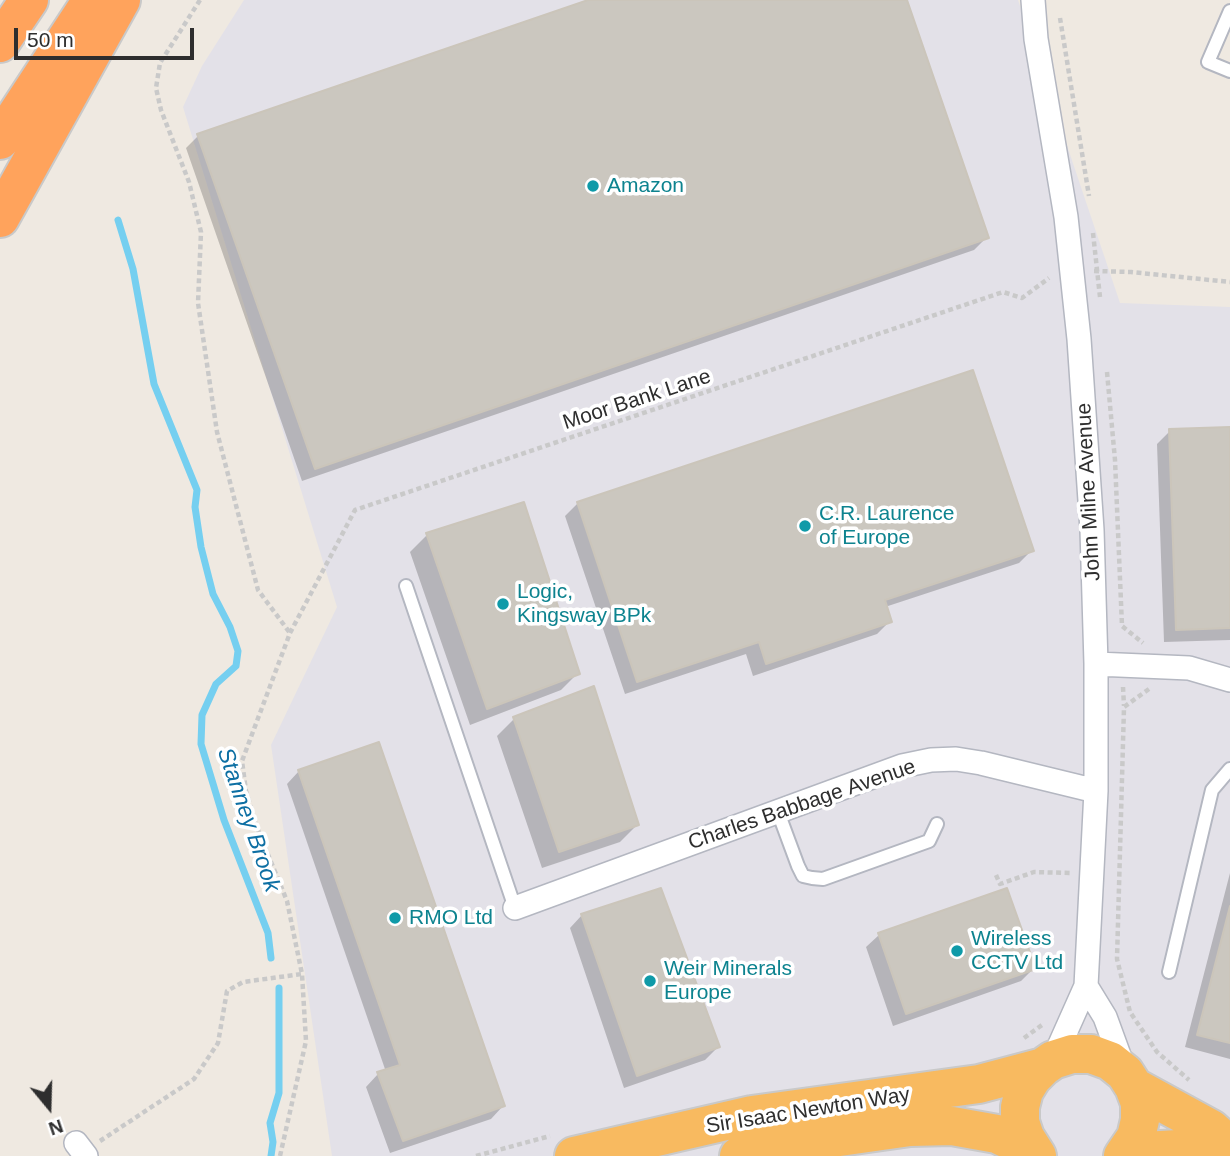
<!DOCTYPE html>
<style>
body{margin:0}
#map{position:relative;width:1230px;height:1156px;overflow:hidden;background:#efe9e1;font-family:Helvetica,sans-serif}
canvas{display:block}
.north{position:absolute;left:14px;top:1072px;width:70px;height:70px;-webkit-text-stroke:5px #fff;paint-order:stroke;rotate:161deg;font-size:19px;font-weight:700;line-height:28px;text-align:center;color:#2e2e2e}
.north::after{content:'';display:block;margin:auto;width:24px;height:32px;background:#2e2e2e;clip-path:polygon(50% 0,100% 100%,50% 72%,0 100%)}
.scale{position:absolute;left:14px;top:28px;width:180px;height:32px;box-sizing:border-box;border:4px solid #2e2e2e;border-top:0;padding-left:9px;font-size:21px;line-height:24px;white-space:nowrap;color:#2e2e2e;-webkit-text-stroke:5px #fff;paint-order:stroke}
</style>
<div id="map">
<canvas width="1230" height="1156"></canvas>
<div class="north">N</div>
<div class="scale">50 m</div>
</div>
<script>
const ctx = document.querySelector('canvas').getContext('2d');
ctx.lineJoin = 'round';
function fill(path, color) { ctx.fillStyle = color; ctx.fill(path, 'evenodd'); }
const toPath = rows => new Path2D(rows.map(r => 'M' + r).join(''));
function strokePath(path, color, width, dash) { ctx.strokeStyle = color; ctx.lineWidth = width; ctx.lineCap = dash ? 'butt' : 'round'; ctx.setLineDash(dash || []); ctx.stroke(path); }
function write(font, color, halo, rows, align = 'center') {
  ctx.font = font + ' Helvetica,sans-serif'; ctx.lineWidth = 7; ctx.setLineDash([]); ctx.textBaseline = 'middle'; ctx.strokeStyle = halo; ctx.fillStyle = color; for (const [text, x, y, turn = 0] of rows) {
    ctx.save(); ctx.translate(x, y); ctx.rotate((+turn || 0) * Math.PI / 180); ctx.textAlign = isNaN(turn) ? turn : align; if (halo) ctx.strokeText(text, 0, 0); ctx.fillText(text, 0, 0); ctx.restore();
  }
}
fill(toPath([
 [244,0,1018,0,1120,303,1230,307,1230,1156,332,1156,271,745,337,607,183,107,202,66]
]), '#e3e1e8');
fill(toPath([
 [594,0,905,0,987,237,974,250,302,481,186,148,198,136],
 [1230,428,1230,640,1164,642,1157,444,1170,431],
 [578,503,1032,550,1019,563,885,607,890,621,877,634,753,676,746,654,625,694,565,516],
 [523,504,578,673,561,690,470,725,410,552,427,535],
 [514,719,637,825,620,842,542,868,497,736],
 [299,771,503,1106,491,1119,390,1153,366,1087,378,1074,386,1072,287,784],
 [1230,873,1230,1059,1185,1047],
 [1006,890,1034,968,1021,981,893,1026,866,947,879,935],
 [582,915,718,1047,705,1060,624,1088,570,928]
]), '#0003');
strokePath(toPath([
 [118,220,133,269,154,384,197,490,195,507,201,547,213,594,230,627,238,651,236,666,216,684,202,715,201,744,224,820,268,933,271,958],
 [271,1156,273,1142,270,1123,279,1093,279,988]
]), '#75cff0', 7);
const building = toPath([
 [588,0,907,0,989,238,315,469,197,134,588,0],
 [973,370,1034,551,885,600,892,622,766,664,759,642,637,682,577,502,973,370],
 [1230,427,1230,628,1176,630,1169,429,1230,427],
 [524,502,580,674,487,709,426,533,524,502],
 [594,686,639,825,559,852,513,717,594,686],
 [379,742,505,1106,403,1141,377,1072,400,1065,298,770,379,742],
 [661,888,720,1047,637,1076,581,914,661,888],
 [1007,888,1036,969,906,1014,878,933,1007,888],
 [1230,906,1230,1043,1197,1035,1230,906]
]);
fill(building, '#cbc7bf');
strokePath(building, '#cbc5ba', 2);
const service = toPath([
 [1230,11,1208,62,1230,71],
 [406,586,515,908],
 [778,812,798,866,803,876,812,878,823,879,929,841,937,824],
 [1169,972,1212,790,1230,769]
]);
const minor = toPath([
 [1033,0,1036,39,1066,217,1079,339,1092,530,1096,664,1096,791,1086,986,1053,1060],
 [1096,664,1189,668,1230,680],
 [515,908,902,766,931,760,956,759,981,763,1096,791],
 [1086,986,1105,1017,1124,1069],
 [76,1143,86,1156]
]);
const trunk = toPath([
 [1134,1087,1211,1129,1230,1146],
 [1127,1152,1230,1146],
 [574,1156,752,1115,979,1084,1043,1067],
 [739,1156,825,1139,910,1127,952,1126,997,1134,1033,1151],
 [1037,1156,1025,1137,1020,1122,1020,1107,1024,1091,1032,1078,1043,1067,1053,1060,1072,1054,1091,1054,1110,1061,1125,1073,1134,1087,1140,1103,1140,1120,1136,1137,1123,1156]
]);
const motorway = toPath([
 [0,43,29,0],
 [0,140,92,0],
 [0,218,121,0]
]);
strokePath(service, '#b4b7c1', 16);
strokePath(minor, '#b4b7c1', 26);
strokePath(trunk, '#c9c9c9', 42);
strokePath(motorway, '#c9c9c9', 42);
strokePath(toPath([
 [200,0,160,63,156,88,161,110,189,182,201,232,198,303,217,432,258,590,290,633],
 [1060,18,1089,196],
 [1093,233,1100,297],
 [1094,271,1131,272,1230,282],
 [1107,372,1115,460,1122,626,1143,643],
 [1123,687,1124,706],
 [1149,689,1124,707,1117,959,1130,1012,1157,1052,1189,1080],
 [996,875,1000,884,1034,872,1070,873],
 [1024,1038,1042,1025],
 [100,1141,194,1079,218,1043,227,991,243,982,302,974],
 [280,1156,306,1041,302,974,287,901,256,825,246,791,242,761,290,633,355,510,1003,292,1022,298,1049,278],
 [476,1156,550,1136]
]), '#c9c9c9', 4.5, [5, 3.5]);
strokePath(service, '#fff', 12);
strokePath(minor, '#fff', 23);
strokePath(trunk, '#f8ba60', 38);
strokePath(motorway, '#ffa35c', 38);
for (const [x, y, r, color] of [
 [593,186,7,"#0f9aa8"],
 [805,526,7,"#0f9aa8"],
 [503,604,7,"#0f9aa8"],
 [395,918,7,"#0f9aa8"],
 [957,951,7,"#0f9aa8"],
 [650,981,7,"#0f9aa8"]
]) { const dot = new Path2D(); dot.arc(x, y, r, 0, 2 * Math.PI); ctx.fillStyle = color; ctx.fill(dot); strokePath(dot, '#fff', 2.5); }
write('21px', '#0d838f', '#fff', [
 ["Amazon",607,186],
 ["C.R. Laurence",819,514],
 ["of Europe",819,538],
 ["Logic,",517,592],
 ["Kingsway BPk",517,616],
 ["RMO Ltd",409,918],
 ["Wireless",971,939],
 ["CCTV Ltd",971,963],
 ["Weir Minerals",664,969],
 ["Europe",664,993]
], 'left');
write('21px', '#2e2e2e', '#fff', [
 ["Moor Bank Lane",637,400,-18],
 ["John Milne Avenue",1089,492,-93],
 ["Charles Babbage Avenue",802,805,-19],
 ["Sir Isaac Newton Way",808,1111,-9]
]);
write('italic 23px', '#0d6fa3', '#fff', [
 ["Stanney Brook",248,820,71]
]);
</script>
